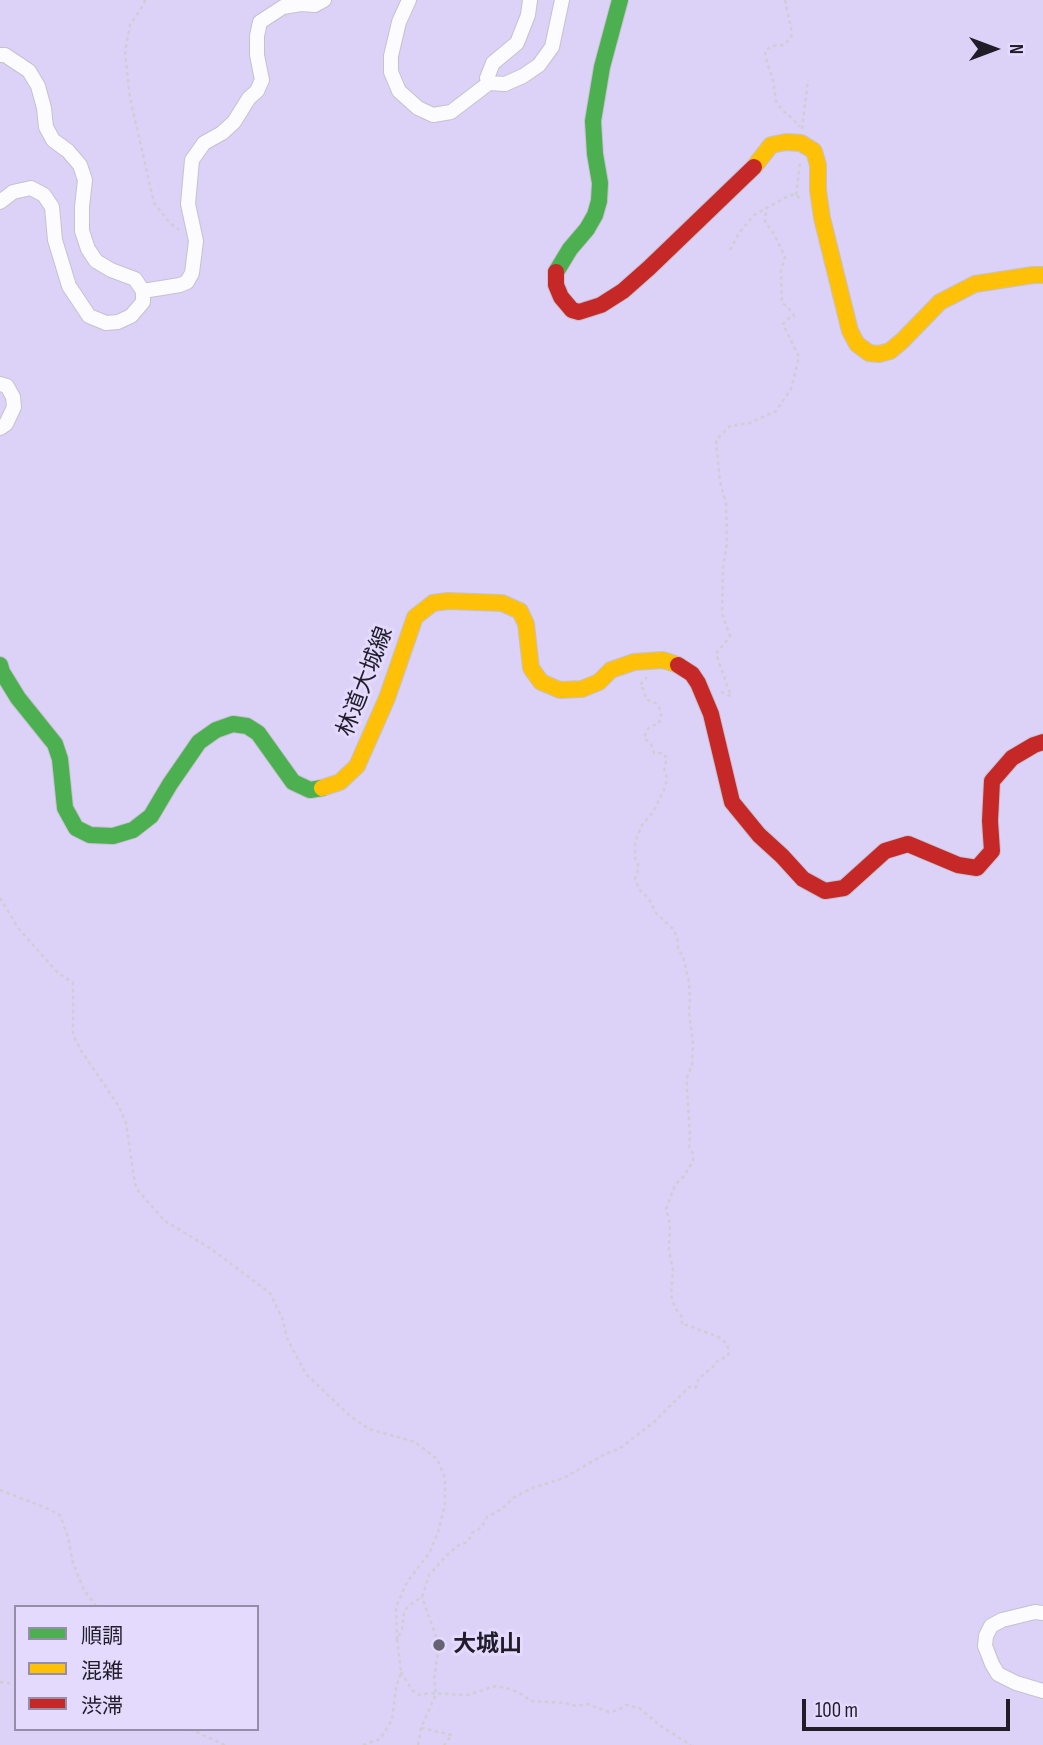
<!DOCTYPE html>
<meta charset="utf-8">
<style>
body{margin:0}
#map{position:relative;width:1043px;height:1745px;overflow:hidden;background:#e8e2f6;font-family:"Sofia Sans Condensed","Noto Sans JP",sans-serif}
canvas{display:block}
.legend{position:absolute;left:14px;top:1605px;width:245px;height:126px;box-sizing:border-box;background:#e4dafe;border:2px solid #968ea9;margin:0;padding:9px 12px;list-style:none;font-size:21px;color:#201d29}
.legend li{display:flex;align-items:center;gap:14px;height:35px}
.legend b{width:35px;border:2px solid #968ea9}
.north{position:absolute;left:959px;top:14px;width:70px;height:70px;-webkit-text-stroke:5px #e4dafe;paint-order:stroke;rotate:90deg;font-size:19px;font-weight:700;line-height:28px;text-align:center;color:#201d29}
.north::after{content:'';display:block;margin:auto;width:24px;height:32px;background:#201d29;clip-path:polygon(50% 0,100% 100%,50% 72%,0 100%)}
.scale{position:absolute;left:802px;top:1699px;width:208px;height:32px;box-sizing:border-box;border:4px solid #201d29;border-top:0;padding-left:9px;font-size:21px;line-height:24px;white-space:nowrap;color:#201d29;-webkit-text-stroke:5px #e4dafe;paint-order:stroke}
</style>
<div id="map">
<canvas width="1043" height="1745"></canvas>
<ul class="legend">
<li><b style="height:9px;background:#4caf50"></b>順調</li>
<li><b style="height:9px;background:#ffc107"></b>混雑</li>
<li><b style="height:9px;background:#c62828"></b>渋滞</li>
</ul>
<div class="north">N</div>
<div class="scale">100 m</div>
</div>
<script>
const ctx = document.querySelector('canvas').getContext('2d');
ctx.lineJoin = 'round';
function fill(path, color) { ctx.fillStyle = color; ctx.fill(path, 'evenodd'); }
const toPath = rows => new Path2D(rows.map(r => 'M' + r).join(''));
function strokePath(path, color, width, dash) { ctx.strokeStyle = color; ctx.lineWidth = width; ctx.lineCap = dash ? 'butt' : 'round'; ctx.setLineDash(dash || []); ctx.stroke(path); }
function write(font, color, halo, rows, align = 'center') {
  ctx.font = font + ' "Sofia Sans Condensed","Noto Sans JP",sans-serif'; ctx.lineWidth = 6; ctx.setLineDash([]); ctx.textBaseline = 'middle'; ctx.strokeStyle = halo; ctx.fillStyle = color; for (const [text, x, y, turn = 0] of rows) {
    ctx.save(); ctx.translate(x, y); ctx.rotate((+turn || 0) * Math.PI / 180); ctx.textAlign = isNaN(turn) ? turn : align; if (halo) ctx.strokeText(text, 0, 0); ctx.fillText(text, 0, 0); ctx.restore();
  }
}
fill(toPath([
 [0,0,1043,0,1043,1745,0,1745],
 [16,1607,257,1607,257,1729,16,1729]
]), '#dcd2f8');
const street = toPath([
 [409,0,399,22,391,56,391,72,399,91,418,108,433,115,451,112,489,83],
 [530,0,528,15,517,43,493,63,487,78,489,83,505,84,523,76,539,65,552,47,562,0],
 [0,55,5,55,29,71,38,86,44,108,46,127,53,140,68,151,80,165,85,180,82,207,82,231,88,249,96,261,111,270,135,279,143,291,143,302,131,316,118,322,106,323,89,316,69,286,55,240,52,207,44,195,31,188,13,192,0,202],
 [143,291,180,285,187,282,192,273,196,241,188,204,192,160,204,143,222,133,234,122,249,98,257,91,262,80,257,55,257,36,260,22,283,7,301,4,315,5,324,0],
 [0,384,7,386,13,397,14,407,6,424,0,428],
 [1043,1613,1035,1612,1002,1620,991,1626,986,1636,985,1646,992,1664,998,1674,1016,1683,1043,1691]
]);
const fast = toPath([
 [556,272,570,249,587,229,595,215,599,201,600,183,595,154,593,121,602,67,620,0],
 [0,665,2,672,18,698,55,744,60,759,65,808,76,828,90,835,113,836,133,830,151,816,170,784,199,742,216,730,233,724,247,726,258,733,293,782,310,790,322,788]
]);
const slow = toPath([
 [754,167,771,145,786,142,801,143,814,151,818,165,818,190,822,218,850,331,857,344,869,353,879,354,890,351,902,341,940,302,975,284,1033,275,1043,275],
 [322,788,340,782,357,766,387,698,415,617,433,603,448,601,502,603,520,611,526,624,531,668,541,682,560,690,582,689,599,682,611,670,634,662,663,660,678,665]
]);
const jam = toPath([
 [556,272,556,285,561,297,572,310,579,312,601,305,623,291,649,268,754,167],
 [678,665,692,674,698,683,711,714,732,802,759,835,782,856,803,879,825,891,844,888,885,851,908,844,958,865,977,868,992,851,990,821,992,781,1012,758,1034,745,1043,742]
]);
strokePath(street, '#c5c1cf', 16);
strokePath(fast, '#c5c1cf', 18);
strokePath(slow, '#c5c1cf', 18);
strokePath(jam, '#c5c1cf', 18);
strokePath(toPath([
 [145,0,144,4,130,25,125,52,130,98,154,203,170,223,179,230],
 [785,0,792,33,791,38,783,45,772,46,765,51,767,63,773,79,776,101,782,110,792,118,800,127],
 [802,129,808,80],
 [796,195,800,163],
 [730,250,739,233,754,215,790,195,796,195,803,200],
 [721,692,731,696,716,654,730,636,722,614,723,567,727,543,726,503,720,482,716,440,730,426,750,423,776,411,791,389,799,357,783,324,789,318,794,316,788,307,782,303,781,271,785,257,774,234,765,222,766,207],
 [0,898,19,929,57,972,73,983,73,1035,82,1052,118,1105,126,1123,135,1184,139,1192,165,1221,210,1248,270,1293,283,1320,287,1338,302,1367,307,1375,350,1416,369,1429,415,1442,437,1459,445,1478,445,1504,439,1529,430,1552,407,1582,396,1607,397,1640],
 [0,1490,44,1507,60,1515,68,1537,73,1563,84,1590,97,1607],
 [401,1672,412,1690,419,1695,430,1693,467,1695,496,1686,510,1689,523,1695,530,1701,566,1703,576,1706,587,1704,609,1712,618,1710,626,1705,639,1708,662,1727,691,1745],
 [0,1682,16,1684],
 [421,1728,452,1735,444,1745],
 [190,1729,225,1745],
 [363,1745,380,1739,392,1720,396,1688,401,1672,397,1640,402,1630,404,1613,408,1606,422,1597,429,1575,447,1555,459,1545,468,1542,472,1533,482,1527,487,1517,502,1509,513,1498,532,1488,564,1478,605,1454,619,1449,654,1422,689,1387,695,1388,698,1384,698,1379,714,1366,716,1362,728,1356,729,1352,727,1344,717,1336,694,1328,689,1325,682,1325,682,1317,675,1308,671,1295,673,1270,669,1251,670,1224,666,1209,675,1185,684,1176,693,1161,693,1154,689,1147,690,1135,687,1089,687,1078,692,1065,693,1043,689,1011,690,999,689,982,683,956,678,949,678,941,674,930,656,913,649,899,639,889,635,879,639,867,635,858,635,842,642,825,653,812,664,790,667,779,664,768,667,758,662,753,654,753,651,744,644,738,647,730,651,726,658,724,661,719,661,711,657,704,646,699,644,690,640,685,647,677],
 [418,1745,421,1728,436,1694,434,1679,439,1645,422,1597]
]), '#cfced3', 2.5, [3.5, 3.5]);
strokePath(street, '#fcfbfe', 14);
strokePath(fast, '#4caf50', 16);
strokePath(slow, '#ffc107', 16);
strokePath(jam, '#c62828', 16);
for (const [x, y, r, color] of [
 [439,1645,7,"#666271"]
]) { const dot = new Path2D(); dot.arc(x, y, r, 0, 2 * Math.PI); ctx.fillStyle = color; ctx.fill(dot); strokePath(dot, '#e4dafe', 2.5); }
write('23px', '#201d29', '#e4dafe', [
 ["林道大城線",366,682,-69]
]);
write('bold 23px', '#201d29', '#e4dafe', [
 ["大城山",453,1645]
], 'left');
</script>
